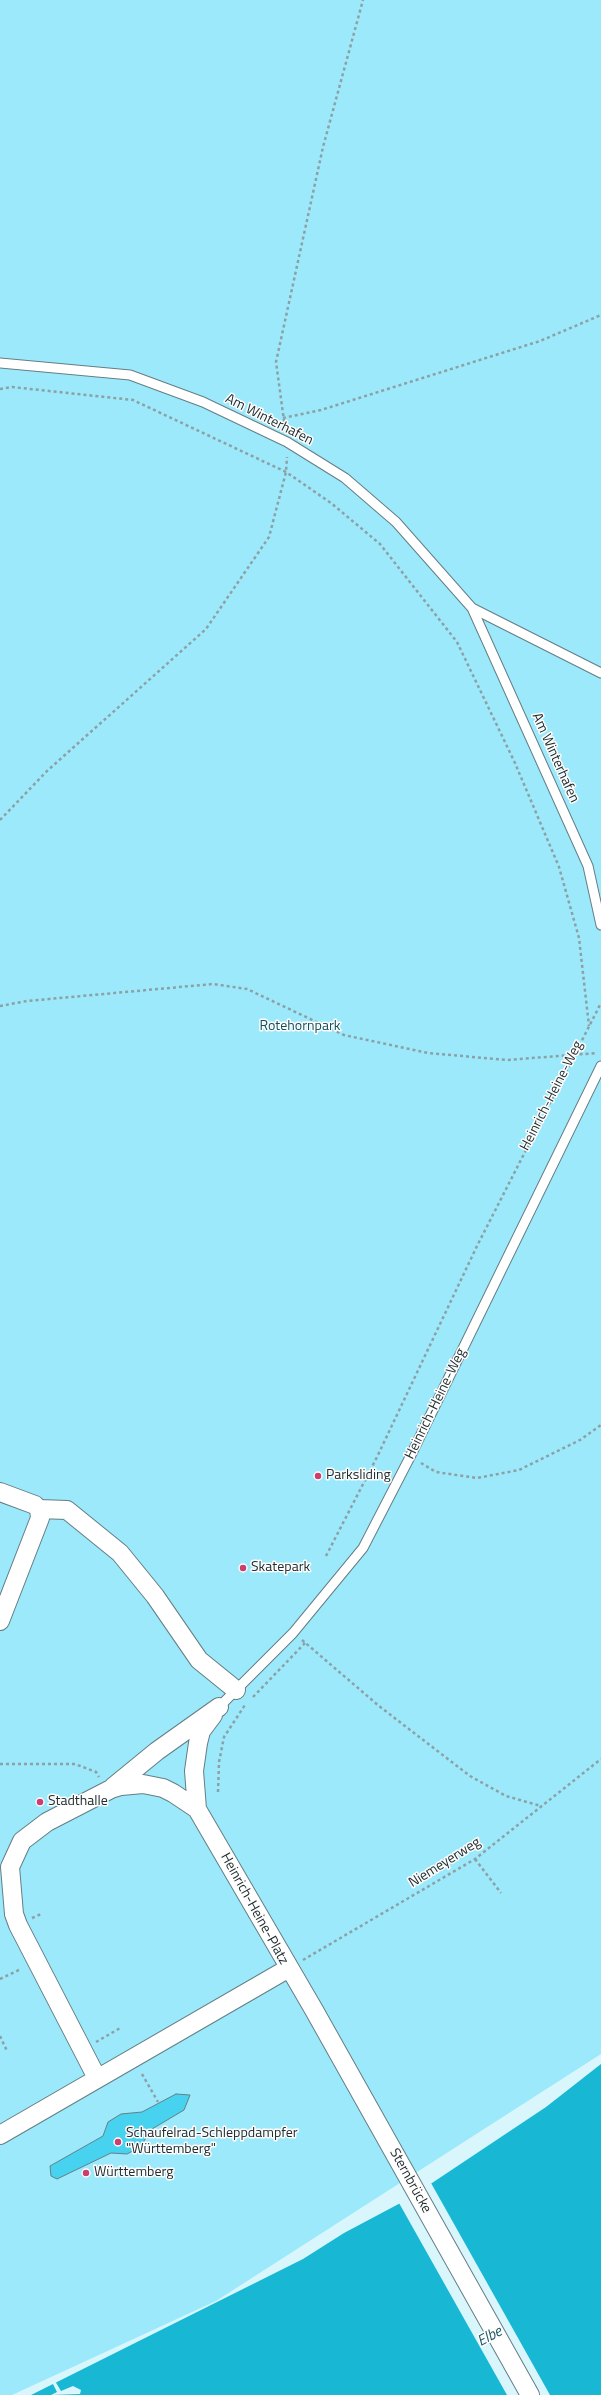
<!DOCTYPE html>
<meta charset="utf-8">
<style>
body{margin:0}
canvas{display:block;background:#d9f6fd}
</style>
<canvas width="601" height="2395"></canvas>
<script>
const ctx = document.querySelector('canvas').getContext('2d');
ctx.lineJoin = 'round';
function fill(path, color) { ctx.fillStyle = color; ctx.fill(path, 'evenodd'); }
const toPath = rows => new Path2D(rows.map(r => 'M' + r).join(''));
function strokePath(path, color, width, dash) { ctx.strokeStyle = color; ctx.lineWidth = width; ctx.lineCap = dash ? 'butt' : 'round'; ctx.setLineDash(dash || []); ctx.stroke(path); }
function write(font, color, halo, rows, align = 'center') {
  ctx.font = font + ' "Titillium Web",sans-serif'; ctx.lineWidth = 3; ctx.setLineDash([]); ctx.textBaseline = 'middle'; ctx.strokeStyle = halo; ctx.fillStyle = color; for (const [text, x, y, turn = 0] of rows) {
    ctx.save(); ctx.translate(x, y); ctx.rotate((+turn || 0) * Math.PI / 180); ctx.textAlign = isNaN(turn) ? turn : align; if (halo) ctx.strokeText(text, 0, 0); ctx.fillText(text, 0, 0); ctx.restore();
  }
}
fill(toPath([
 [0,0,601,0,601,2054,216,2301,12,2395,0,2395]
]), '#9ce9fb');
fill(toPath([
 [601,2064,601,2395,31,2395,303,2259,344,2233,408,2199,546,2107]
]), '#18b8d4');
fill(toPath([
 [431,2183,550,2395,507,2395,399,2203],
 [55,2381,61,2391,73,2386,81,2390,80,2394,51,2395,57,2392,52,2382]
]), '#d9f6fd');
const building = toPath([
 [176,2094,190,2095,184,2110,152,2129,140,2147,127,2154,111,2153,57,2179,51,2176,50,2166,103,2136,108,2122,121,2114,142,2112,176,2094]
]);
fill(building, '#47d3f0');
strokePath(building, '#658086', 1);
const lane = toPath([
 [0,363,130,375,203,402,287,442,345,478,396,522,472,608,588,866,601,925],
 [472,608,601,673],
 [219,1707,293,1633,363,1548,410,1457,601,1066]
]);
const street = toPath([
 [0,1492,35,1505,39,1509,67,1510,120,1553,155,1596,199,1660,236,1690],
 [0,1621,40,1518,39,1509],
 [113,1787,157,1751,219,1707],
 [197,1809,194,1771,198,1743,201,1731,213,1715],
 [97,2078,18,1925,14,1914,10,1867,22,1841,47,1822,111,1789,121,1786,143,1784,163,1788,173,1793,197,1809,314,2010,530,2395],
 [0,2135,289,1968]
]);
strokePath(lane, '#647e85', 11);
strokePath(street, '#647e85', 20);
strokePath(toPath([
 [0,389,12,387,133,400,286,472,331,503,380,544,457,642,515,763,559,867,579,938,589,1026],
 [283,418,321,410,540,341,601,315],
 [285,428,276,362,323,147,363,0],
 [0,820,47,771,206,629,269,537,286,472,287,457],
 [0,1006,27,1001,213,984,247,989,344,1035,428,1053,507,1060,597,1053],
 [421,1463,436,1472,477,1478,519,1470,580,1440,601,1425],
 [326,1556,377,1457,477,1246,601,1003],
 [302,1640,379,1706,470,1776,506,1796,541,1806],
 [253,1697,305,1643],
 [0,1764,75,1764,96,1772,99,1777],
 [218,1792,219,1762,224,1737,245,1705],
 [475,1859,501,1893],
 [32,1918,41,1914],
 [303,1960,475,1859,601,1759],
 [0,1979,21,1969],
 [0,2036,7,2051],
 [96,2042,122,2027],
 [142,2074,158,2102]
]), '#8ba1a6', 2.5, [3, 3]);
strokePath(lane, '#fff', 9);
strokePath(street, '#fff', 18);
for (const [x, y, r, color] of [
 [318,1476,4,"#cb3e6e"],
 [243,1568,4,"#cb3e6e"],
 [40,1802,4,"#cb3e6e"],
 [118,2142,4,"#cb3e6e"],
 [86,2173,4,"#cb3e6e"]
]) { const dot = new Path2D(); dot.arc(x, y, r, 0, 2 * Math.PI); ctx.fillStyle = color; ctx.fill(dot); strokePath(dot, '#fdfdfd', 1.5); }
write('14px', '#222d2f', '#fdfdfd', [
 ["Am Winterhafen",269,420,27],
 ["Am Winterhafen",555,758,66],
 ["Heinrich-Heine-Weg",552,1096,-63],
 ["Heinrich-Heine-Weg",436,1404,-64],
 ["Niemeyerweg",445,1863,-32],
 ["Heinrich-Heine-Platz",254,1909,61],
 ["Sternbrücke",410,2181,61]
]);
write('14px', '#134e5a', '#fdfdfd', [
 ["Rotehornpark",300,1027]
]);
write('14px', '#222d2f', '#fdfdfd', [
 ["Parksliding",326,1476],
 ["Skatepark",251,1568],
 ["Stadthalle",48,1802],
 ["Schaufelrad-Schleppdampfer",126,2134],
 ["\"Württemberg\"",126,2150],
 ["Württemberg",94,2173]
], 'left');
write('italic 15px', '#1c5662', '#fdfdfd', [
 ["Elbe",490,2337,-28]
]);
</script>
